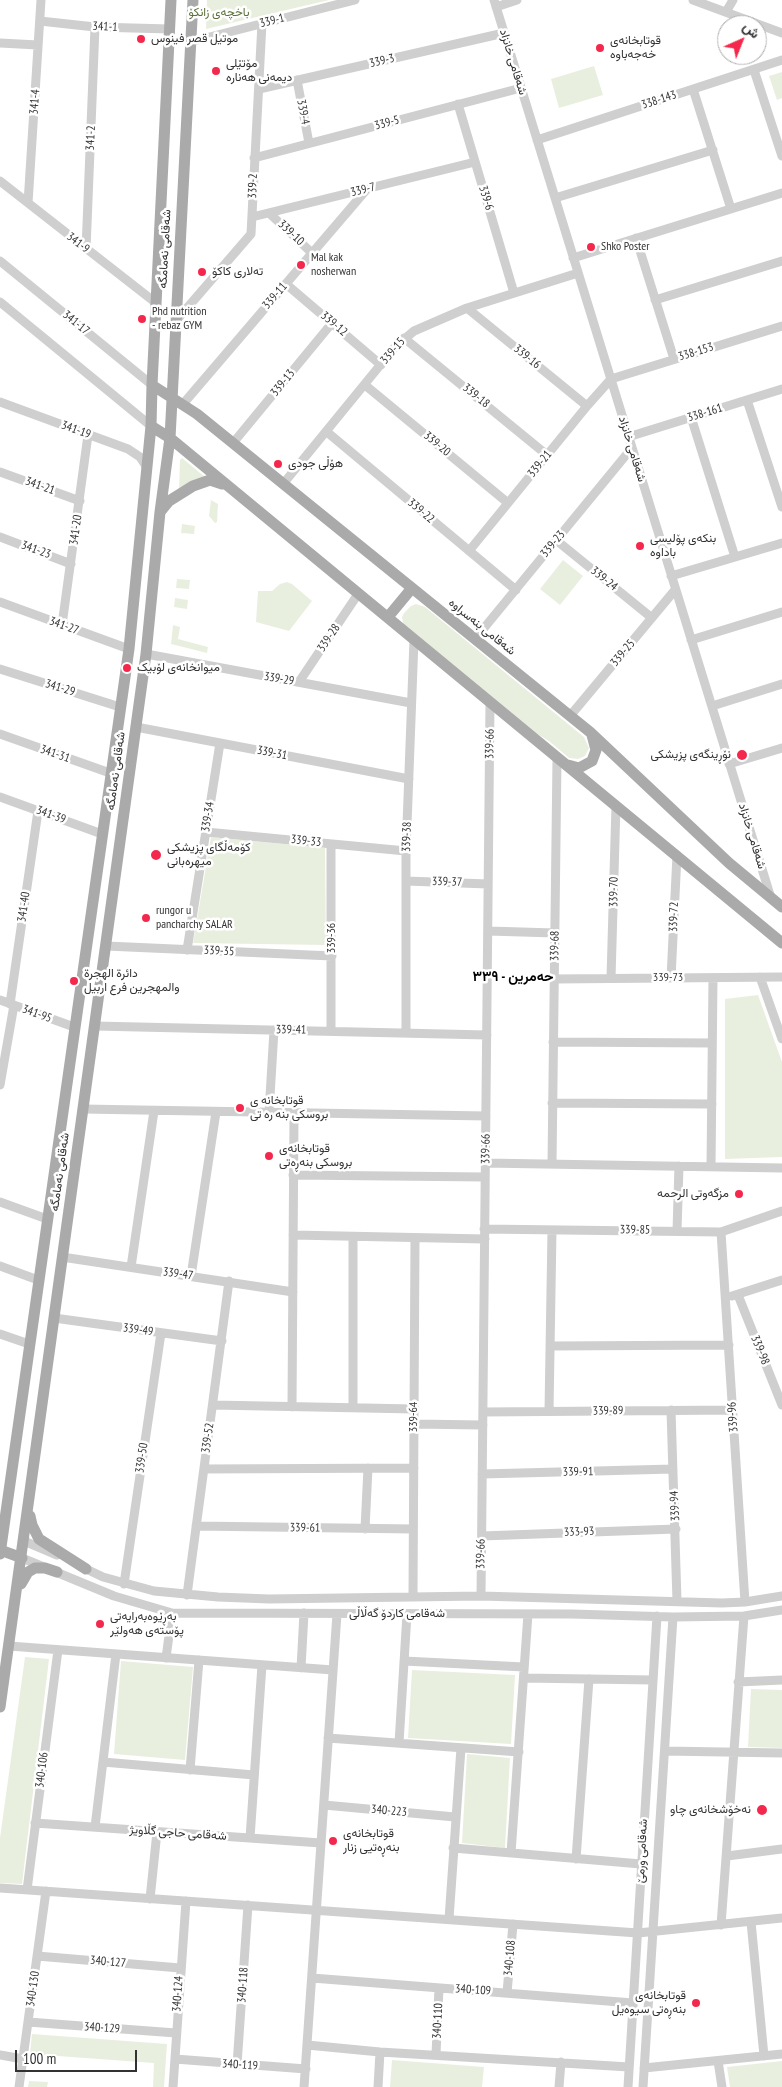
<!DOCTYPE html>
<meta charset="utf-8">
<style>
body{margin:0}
#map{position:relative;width:782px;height:2087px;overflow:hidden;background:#fff;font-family:"PT Sans Narrow",Vazirmatn,sans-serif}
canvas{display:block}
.north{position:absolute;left:717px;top:15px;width:50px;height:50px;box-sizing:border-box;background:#fff;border:1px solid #adadad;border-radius:50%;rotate:44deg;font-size:14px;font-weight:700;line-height:20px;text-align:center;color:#323232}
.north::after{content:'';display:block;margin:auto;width:18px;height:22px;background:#f4284d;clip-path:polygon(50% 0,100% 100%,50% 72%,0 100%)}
.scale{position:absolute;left:15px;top:2050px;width:122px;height:22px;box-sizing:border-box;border:2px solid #323232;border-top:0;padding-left:6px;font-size:15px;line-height:18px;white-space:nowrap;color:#323232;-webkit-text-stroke:4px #fff;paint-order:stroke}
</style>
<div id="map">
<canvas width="782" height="2087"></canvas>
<div class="north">ش</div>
<div class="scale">100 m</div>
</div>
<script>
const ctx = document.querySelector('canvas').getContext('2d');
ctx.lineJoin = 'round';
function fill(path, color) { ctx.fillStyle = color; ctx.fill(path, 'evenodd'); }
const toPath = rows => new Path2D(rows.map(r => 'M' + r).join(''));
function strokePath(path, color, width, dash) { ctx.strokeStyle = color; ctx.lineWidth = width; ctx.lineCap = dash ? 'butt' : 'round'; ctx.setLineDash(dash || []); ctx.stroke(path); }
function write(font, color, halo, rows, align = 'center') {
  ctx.font = font + ' "PT Sans Narrow",Vazirmatn,sans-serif'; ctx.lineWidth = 5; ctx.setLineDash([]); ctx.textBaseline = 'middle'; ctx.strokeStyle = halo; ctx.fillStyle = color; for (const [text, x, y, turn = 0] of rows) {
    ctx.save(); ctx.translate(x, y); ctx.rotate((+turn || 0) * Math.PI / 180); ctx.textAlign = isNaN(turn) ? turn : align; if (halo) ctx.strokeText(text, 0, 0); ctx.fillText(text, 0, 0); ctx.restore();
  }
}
fill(toPath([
 [207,0,329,0,206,29],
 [594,66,603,95,559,108,551,79],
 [782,72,782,98,777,100,769,76],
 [182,458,205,477,179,491,180,460],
 [211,500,218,504,217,522,215,523,209,516],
 [182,524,195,526,194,534,181,533],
 [563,560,583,576,560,605,540,589],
 [177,579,190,580,189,589,176,588],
 [287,582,292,584,312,601,289,631,256,622,258,591,272,591,280,584],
 [175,598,188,600,187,609,174,607],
 [416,604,425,607,584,737,589,748,585,756,578,759,569,758,549,741,529,729,404,627,402,617,404,613,411,606],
 [173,625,180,627,178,639,208,647,207,653,171,644],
 [211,837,325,848,326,945,193,943],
 [758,995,782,1062,782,1157,725,1159,725,999],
 [25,1657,49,1659,22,1884,0,1883,0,1838],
 [121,1661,193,1667,185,1760,114,1754],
 [412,1670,515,1675,511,1744,408,1738],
 [751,1689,782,1690,782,1748,748,1747],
 [467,1754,510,1758,505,1848,462,1843],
 [32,2034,167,2044,164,2087,153,2087,154,2063,30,2054],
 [392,2060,484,2067,482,2087,390,2087],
 [782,2061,782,2087,730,2087,727,2067],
 [29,2081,48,2082,47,2087,28,2087]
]), '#e9efdf');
strokePath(toPath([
 [494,0,771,898],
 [693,0,782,33],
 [496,7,517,0],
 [726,12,733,0],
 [40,21,95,27,170,29],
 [190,42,355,0],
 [0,43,38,45],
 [754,70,782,156],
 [297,80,309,143],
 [259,89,504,33],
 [693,89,731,209],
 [458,104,514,293],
 [537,140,782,60],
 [254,158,521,88],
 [0,181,156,303],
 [555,198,713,150],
 [28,203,41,0],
 [269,213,312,253],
 [252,217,475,162],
 [636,238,674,359],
 [86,249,95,27],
 [573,258,782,193],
 [0,261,152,385],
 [286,284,381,365],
 [655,300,782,261],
 [0,302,151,426],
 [467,308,587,406],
 [175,322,251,234,262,23],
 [404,338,547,455],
 [365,385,508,503],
 [747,400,782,507],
 [0,402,128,449,140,457,146,466],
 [183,404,367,189],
 [691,417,735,557],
 [327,432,516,590],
 [628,437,782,389],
 [233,443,332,323],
 [0,472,80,501],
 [283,484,395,347,414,331,467,308,578,273],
 [0,537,71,564],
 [556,540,652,618],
 [469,551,587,406,611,379,782,326],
 [671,576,782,543],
 [0,602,129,649],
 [62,625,88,435],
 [475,639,631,449],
 [691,640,782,612],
 [146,654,411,703],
 [0,669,120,707],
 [299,682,358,594],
 [712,706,782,684],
 [570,716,675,590],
 [136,727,409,779],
 [0,734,110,773],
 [729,764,782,748],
 [0,797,102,834],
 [206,832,406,851],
 [406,881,488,884],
 [488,931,555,933],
 [106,946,332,956],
 [187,950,220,743],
 [760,977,782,1039],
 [611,978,616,805],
 [671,978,677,855],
 [554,979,782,977],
 [0,1000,74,1027],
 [10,1004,38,811],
 [95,1026,487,1035],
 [331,1031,331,844],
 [406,1033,406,851,414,640],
 [553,1042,712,1043],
 [0,1085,14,1005],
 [552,1103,712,1104],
 [83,1109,486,1116],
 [269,1113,274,1030],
 [485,1163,782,1168],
 [552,1164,557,758],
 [711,1167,713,978],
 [293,1175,485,1177],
 [0,1202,47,1219],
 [484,1229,721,1232,782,1211],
 [677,1231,679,1166],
 [721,1232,745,1602],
 [293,1235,485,1239],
 [353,1237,353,1408],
 [62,1257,293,1292],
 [0,1266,38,1280],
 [131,1267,154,1111],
 [191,1276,216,1112],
 [738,1295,782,1405],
 [732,1296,782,1280],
 [54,1318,222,1341],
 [0,1334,29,1344],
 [550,1346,729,1345],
 [213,1405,414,1409],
 [292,1407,294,1114],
 [671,1410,677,1601],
 [549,1411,552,1230],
 [483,1412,733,1410],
 [414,1424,483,1425],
 [204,1469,414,1468],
 [482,1474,673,1469],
 [196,1526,413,1529],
 [365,1529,368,1468],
 [482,1536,676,1529],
 [24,1541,57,1555],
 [22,1558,114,1596,172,1613,572,1614,673,1617,744,1616,782,1610],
 [80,1566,103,1577,154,1591,218,1597,269,1599,481,1596,722,1603,745,1602,782,1596],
 [124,1584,161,1333],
 [187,1595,229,1281],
 [413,1596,415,1238],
 [481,1596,490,702],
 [9,1646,333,1670],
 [166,1658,172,1613],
 [404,1661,524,1667],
 [301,1668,304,1613],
 [524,1678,653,1680],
 [738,1682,782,1680],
 [328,1738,519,1752],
 [399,1743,407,1614],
 [665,1751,782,1753],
 [103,1762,254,1775],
 [190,1770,199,1660],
 [324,1805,455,1817],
 [35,1823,321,1843],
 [95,1827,116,1654],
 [250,1838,262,1665],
 [453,1848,641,1864],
 [511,1853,528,1614],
 [727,1856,782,1849],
 [576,1859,589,1679],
 [0,1888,638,1933,782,1918],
 [27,1890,58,1650],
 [150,1899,157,1832],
 [449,1919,461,1748],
 [751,1922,764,2056],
 [721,1925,744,1616],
 [37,1956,180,1968],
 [312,1978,633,2003],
 [507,1993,513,1924],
 [28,2022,176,2033],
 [307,2045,380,2052,629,2067],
 [436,2054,439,1988],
 [0,2055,23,2059],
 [175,2059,306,2069],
 [718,2061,722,2087],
 [237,2065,248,1905],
 [644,2068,782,2054],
 [19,2087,46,1891],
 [173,2087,186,1901],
 [304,2087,337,1614],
 [378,2087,380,2052],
 [559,2087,561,2062],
 [628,2087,657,1616],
 [643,2087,673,1617]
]), '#cfcfcf', 9);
strokePath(toPath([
 [152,385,197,414,590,732,729,863,782,907],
 [151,426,170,438,782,943],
 [160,512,169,501,193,486,210,480,222,484],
 [388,617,412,588],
 [568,765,579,768,592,761,596,750,592,735],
 [30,1516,32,1525,39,1539,86,1569],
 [0,1550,22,1558],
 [0,1554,129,649,151,426,152,385,171,0],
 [21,1584,28,1572,35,1568,45,1568,57,1572],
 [0,1707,146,654,160,512,170,438,193,0]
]), '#aaa', 11);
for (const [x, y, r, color] of [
 [141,39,5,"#f4284d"],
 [600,48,5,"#f4284d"],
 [216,71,5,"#f4284d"],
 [591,247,5,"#f4284d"],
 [301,265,5,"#f4284d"],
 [202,272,5,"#f4284d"],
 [142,319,5,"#f4284d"],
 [278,464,5,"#f4284d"],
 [640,546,5,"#f4284d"],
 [127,668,5,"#f4284d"],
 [742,755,6,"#f4284d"],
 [156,855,6,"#f4284d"],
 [146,918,5,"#f4284d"],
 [74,981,5,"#f4284d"],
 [240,1108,5,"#f4284d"],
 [269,1156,5,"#f4284d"],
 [739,1194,5,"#f4284d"],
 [100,1624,5,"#f4284d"],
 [762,1810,6,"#f4284d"],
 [333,1841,5,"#f4284d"],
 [696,2003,5,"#f4284d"]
]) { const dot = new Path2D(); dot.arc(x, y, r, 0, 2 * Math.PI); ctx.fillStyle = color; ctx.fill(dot); strokePath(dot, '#fff', 2); }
write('12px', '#5a723a', '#fff', [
 ["باخچەی زانکۆ",219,13]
]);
write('12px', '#323232', '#fff', [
 ["339-1",272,21,-14],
 ["341-1",105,27,3],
 ["339-3",382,61,-13],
 ["شەقامی خانزاد",513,62,73],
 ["338-143",659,100,-18],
 ["341-4",35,102,-86],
 ["339-4",303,112,79],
 ["339-5",387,123,-15],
 ["341-2",91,138,-87],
 ["339-2",253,186,-88],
 ["339-7",363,190,-14],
 ["339-6",486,198,73],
 ["339-10",291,233,43],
 ["341-9",78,243,38],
 ["شەقامی نەمامگە",165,249,-87],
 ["339-11",275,296,-49],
 ["341-17",76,323,39],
 ["339-12",334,324,40],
 ["339-15",393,351,-49],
 ["338-153",696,352,-17],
 ["339-16",527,357,39],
 ["339-13",283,383,-51],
 ["339-18",476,396,39],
 ["338-161",705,413,-17],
 ["341-19",76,430,20],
 ["339-20",437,444,40],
 ["شەقامی خانزاد",632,449,73],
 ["339-21",540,464,-51],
 ["341-21",40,486,20],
 ["339-22",421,511,40],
 ["341-20",76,530,-82],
 ["339-23",553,544,-50],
 ["341-23",36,550,20],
 ["339-24",604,579,39],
 ["341-27",64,626,20],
 ["شەقامی بنەسراوە",482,627,39],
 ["339-28",329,638,-56],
 ["339-25",623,653,-50],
 ["339-29",279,679,10],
 ["341-29",60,688,17],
 ["339-66",490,744,-89],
 ["339-31",272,753,11],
 ["341-31",55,754,19],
 ["شەقامی نەمامگە",116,771,-82],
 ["341-39",51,815,20],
 ["339-34",208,817,-81],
 ["شەقامی خانزاد",752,836,73],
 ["339-38",407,837,-88],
 ["339-33",306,841,6],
 ["339-37",447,882,2],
 ["339-70",614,892,-89],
 ["341-40",24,907,-82],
 ["339-72",674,917,-88],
 ["339-36",332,938,-90],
 ["339-68",555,946,-89],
 ["339-35",219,951,3],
 ["339-73",668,978],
 ["341-95",37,1014,20],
 ["339-41",291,1030,1],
 ["339-66",486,1149,-89],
 ["شەقامی نەمامگە",60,1172,-82],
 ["339-85",635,1230,1],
 ["339-47",178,1274,8],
 ["339-49",138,1330,8],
 ["339-98",760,1350,68],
 ["339-89",608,1411,-1],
 ["339-64",414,1417,-90],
 ["339-96",733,1417,-94],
 ["339-52",208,1438,-82],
 ["339-50",142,1458,-82],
 ["339-91",578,1472,-1],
 ["339-94",675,1506,-93],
 ["339-61",305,1528,1],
 ["333-93",579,1532,-2],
 ["339-66",481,1554,-89],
 ["شەقامی کاردۆ گەڵاڵی",397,1614],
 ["340-106",42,1770,-83],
 ["340-223",389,1811,5],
 ["شەقامی حاجی گڵاویژ",178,1833,4],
 ["شەقامی ورمێ",642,1851,-87],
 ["340-108",510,1958,-85],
 ["340-127",108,1962,5],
 ["340-118",243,1985,-86],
 ["340-130",33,1989,-82],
 ["340-109",473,1990,4],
 ["340-124",178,1994,-86],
 ["340-110",438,2021,-87],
 ["340-129",102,2028,4],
 ["340-119",240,2065,4]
]);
write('12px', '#323232', '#fff', [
 ["موتيل قصر فينوس",151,39],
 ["قوتابخانەی",610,41],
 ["خەجەباوە",610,55],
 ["مۆتێلی",226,64],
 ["دیمەنی هەنارە",226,78],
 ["Shko Poster",601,247],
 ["Mal kak",311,258],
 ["nosherwan",311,272],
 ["تەلاری کاکۆ",212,272],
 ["Phd nutrition",152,312],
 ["- rebaz GYM",152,326],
 ["هۆڵی جودی",288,464],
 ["بنکەی پۆلیسی",650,539],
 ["باداوە",650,553],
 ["میوانخانەی لۆبیک",137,668],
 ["نۆڕینگەی پزیشکی",731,755,"right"],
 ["کۆمەڵگای پزیشکی",167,848],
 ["میهرەبانی",167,862],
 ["rungor u",156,911],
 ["pancharchy SALAR",156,925],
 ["دائرة الهجرة",84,974],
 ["والمهجرين فرع اربيل",84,988],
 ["قوتابخانه ى",250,1101],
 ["بروسكى بنه ره تى",250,1115],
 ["قوتابخانەی",279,1149],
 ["بروسکی بنەڕەتی",279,1163],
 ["مزگەوتی الرحمە",729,1194,"right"],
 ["بەڕێوەبەرایەتی",110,1617],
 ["پۆستەی هەولێر",110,1631],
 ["نەخۆشخانەی چاو",751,1810,"right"],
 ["قوتابخانەی",343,1834],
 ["بنەڕەتیی زنار",343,1848],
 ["قوتابخانەی",686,1996,"right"],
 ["بنەڕەتی سیوەیل",686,2010,"right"]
], 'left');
write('bold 14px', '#000', '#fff', [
 ["حەمرین - ٣٣٩",513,977]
]);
</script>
